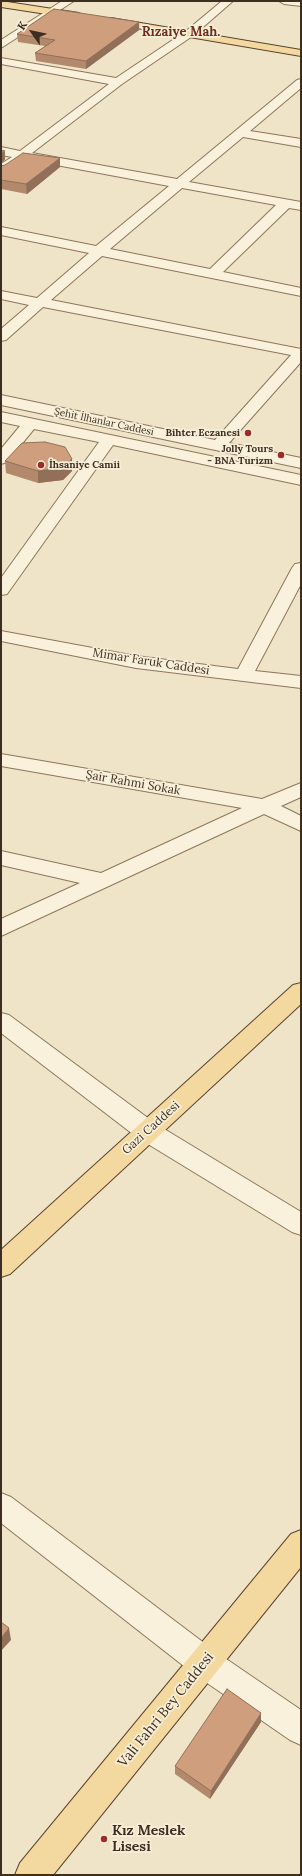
<!DOCTYPE html>
<meta charset="utf-8">
<style>
body{margin:0}
#map{position:relative;width:302px;height:1876px;overflow:hidden;background:#f0e4c8;font-family:Lora,serif}
canvas{display:block}
.frame{position:absolute;inset:0;border:2px solid #3d2e20;pointer-events:none}
.north{position:absolute;left:12px;top:12px;width:40px;height:40px;-webkit-text-stroke:3px #f7eed8;paint-order:stroke;rotate:303deg;font-size:11px;font-weight:700;line-height:16px;text-align:center;color:#3d2e20}
.north::after{content:'';display:block;margin:auto;width:14px;height:18px;background:#3d2e20;clip-path:polygon(50% 0,100% 100%,50% 72%,0 100%)}
</style>
<div id="map">
<canvas width="302" height="1876"></canvas>
<div class="frame"></div>
<div class="north">K</div>
</div>
<script>
const ctx = document.querySelector('canvas').getContext('2d');
ctx.lineJoin = 'round';
const toPath = rows => new Path2D(rows.map(r => 'M' + r).join(''));
function strokePath(path, color, width, dash) { ctx.strokeStyle = color; ctx.lineWidth = width; ctx.lineCap = dash ? 'butt' : 'round'; ctx.setLineDash(dash || []); ctx.stroke(path); }
function fill(path, color) { ctx.fillStyle = color; ctx.fill(path, 'evenodd'); }
function write(font, color, halo, rows, align = 'center') {
  ctx.font = font + ' Lora,serif'; ctx.lineWidth = 3.5; ctx.setLineDash([]); ctx.textBaseline = 'middle'; ctx.strokeStyle = halo; ctx.fillStyle = color; for (const [text, x, y, turn = 0] of rows) {
    ctx.save(); ctx.translate(x, y); ctx.rotate((+turn || 0) * Math.PI / 180); ctx.textAlign = isNaN(turn) ? turn : align; if (halo) ctx.strokeText(text, 0, 0); ctx.fillText(text, 0, 0); ctx.restore();
  }
}
const minor = toPath([
 [62,1,74,1,1,48,1,40,62,1],
 [222,1,233,1,194,35,122,84,32,153,177,179,297,80,301,79,301,88,250,131,301,139,301,147,243,137,189,182,301,202,301,210,289,208,223,272,301,288,301,296,102,256,51,300,301,349,301,362,229,443,301,458,301,468,1,405,1,395,215,440,291,355,43,307,6,340,1,341,1,329,29,305,1,299,1,291,37,298,89,253,1,235,1,227,96,246,169,186,24,159,5,173,1,174,1,164,12,157,1,155,1,147,20,151,109,84,1,64,1,58,116,78,186,31,222,1],
 [182,188,276,205,210,269,110,249,182,188],
 [279,1,301,1,301,6,284,4,279,1],
 [1,412,301,475,301,485,113,445,7,594,1,595,1,578,99,442,34,429,7,462,1,464,1,449,20,426,1,422,1,412],
 [301,563,301,584,255,671,301,676,301,688,136,668,1,641,1,631,136,656,238,669,292,568,295,564,301,563],
 [1,754,262,799,301,783,301,797,281,806,301,816,301,831,264,814,1,936,1,919,80,883,1,865,1,851,101,873,242,808,1,766,1,754],
 [1,1013,9,1015,156,1124,301,1212,301,1235,292,1232,138,1138,1,1033,1,1013],
 [1,1493,11,1497,216,1652,301,1710,301,1745,290,1740,194,1674,1,1523,1,1493]
]);
const major = toPath([
 [1,1,79,13,84,16,79,19,1,7,1,1],
 [111,18,301,50,301,56,107,23,106,21,107,19,111,18],
 [301,983,301,1004,10,1274,1,1277,1,1250,293,985,301,983],
 [301,1530,301,1567,53,1875,15,1875,20,1863,291,1534,301,1530]
]);
strokePath(minor, '#8d765c', 2);
strokePath(major, '#5b4430', 2);
fill(minor, '#faf1dc');
fill(major, '#f3d9a0');
fill(toPath([
 [139,30,86,69,36,61,35,53,45,46,18,42,17,34],
 [1,166,60,167,27,194,1,189],
 [72,459,72,471,63,480,38,483,6,473,5,461],
 [261,1722,210,1799,175,1774,175,1766]
]), '#b2896c');
fill(toPath([
 [139,22,139,30,86,69,86,61],
 [5,151,5,160,1,163,1,153],
 [60,158,60,167,27,194,26,184],
 [72,459,72,471,63,480,38,483,38,471],
 [9,1628,11,1640,1,1651,1,1638],
 [261,1713,261,1722,210,1799,211,1791]
]), '#916f58');
const building = toPath([
 [54,9,139,22,86,61,35,53,55,40,17,34,54,9],
 [1,150,5,151,1,153,1,150],
 [23,153,60,158,26,184,1,180,1,166,5,165,23,153],
 [45,442,65,447,72,459,62,468,38,471,5,461,22,443,45,442],
 [1,1622,9,1628,1,1638,1,1622],
 [227,1689,261,1713,211,1791,175,1766,227,1689]
]);
fill(building, '#cf9f7d');
strokePath(building, '#916f58', 1);
for (const [x, y, r, color] of [
 [248,433,4,"#9e2a2b"],
 [281,455,4,"#9e2a2b"],
 [41,465,4,"#9e2a2b"],
 [104,1839,4,"#9e2a2b"]
]) { const dot = new Path2D(); dot.arc(x, y, r, 0, 2 * Math.PI); ctx.fillStyle = color; ctx.fill(dot); strokePath(dot, '#f7eed8', 1.5); }
write('10px', '#3d2e20', '#f7eed8', [
 ["Şehit İlhanlar Caddesi",104,422,12]
]);
write('bold 10px', '#3d2e20', '#f7eed8', [
 ["Bihter Eczanesi",240,433],
 ["Jolly Tours",273,449],
 ["- BNA Turizm",273,461],
 ["İhsaniye Camii",49,465,"left"]
], 'right');
write('12px', '#3d2e20', '#f7eed8', [
 ["Mimar Faruk Caddesi",151,662,9],
 ["Şair Rahmi Sokak",133,783,10],
 ["Gazi Caddesi",151,1128,-42]
]);
write('bold 13px', '#6b2e1e', '#f7eed8', [
 ["Rızaiye Mah.",181,32]
]);
write('14px', '#3d2e20', '#f7eed8', [
 ["Vali Fahri Bey Caddesi",166,1710,-51]
]);
write('bold 14px', '#3d2e20', '#f7eed8', [
 ["Kız Meslek",112,1831],
 ["Lisesi",112,1847]
], 'left');
</script>
